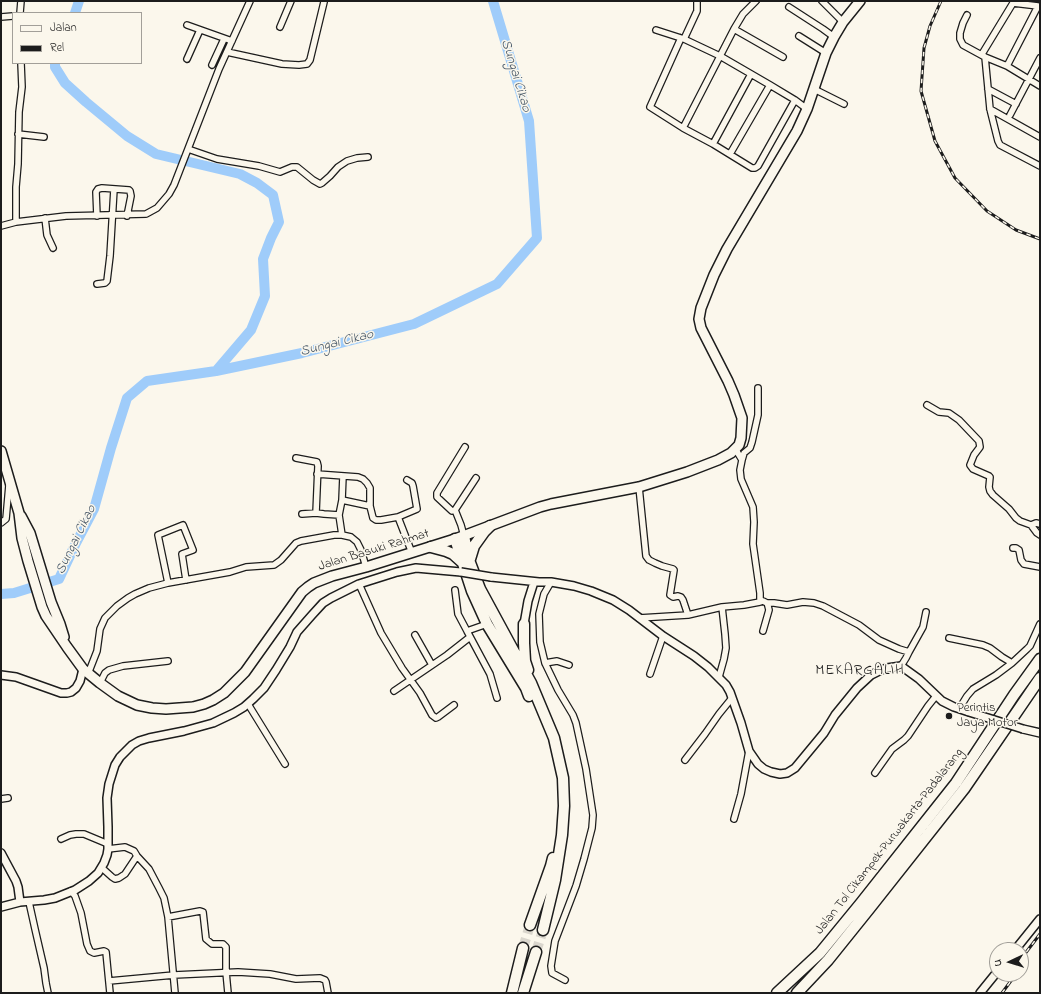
<!DOCTYPE html>
<meta charset="utf-8">
<style>
body{margin:0}
#map{position:relative;width:1041px;height:994px;overflow:hidden;background:#fbf7ec;font-family:"Indie Flower",sans-serif}
canvas{display:block}
.frame{position:absolute;inset:0;border:2px solid #1c1c1c;pointer-events:none}
.legend{position:absolute;left:12px;top:12px;width:130px;height:52px;box-sizing:border-box;background:#fbf7ec;border:1px solid #a29f99;margin:0;padding:5px 7px;list-style:none;font-size:12px;color:#1c1c1c}
.legend li{display:flex;align-items:center;gap:8px;height:20px}
.legend b{width:20px;border:1px solid #a29f99}
.north{position:absolute;left:989px;top:942px;width:40px;height:40px;box-sizing:border-box;background:#fbf7ec;border:1px solid #a29f99;border-radius:50%;rotate:266deg;font-size:11px;font-weight:700;line-height:16px;text-align:center;color:#1c1c1c}
.north::after{content:'';display:block;margin:auto;width:14px;height:18px;background:#1c1c1c;clip-path:polygon(50% 0,100% 100%,50% 72%,0 100%)}
</style>
<div id="map">
<canvas width="1041" height="994"></canvas>
<div class="frame"></div>
<ul class="legend">
<li><b style="height:5px;background:#fbf7ec"></b>Jalan</li>
<li><b style="height:5px;background:#1c1c1c"></b>Rel</li>
</ul>
<div class="north">U</div>
</div>
<script>
const ctx = document.querySelector('canvas').getContext('2d');
ctx.lineJoin = 'round';
const toPath = rows => new Path2D(rows.map(r => 'M' + r).join(''));
function strokePath(path, color, width, dash) { ctx.strokeStyle = color; ctx.lineWidth = width; ctx.lineCap = dash ? 'butt' : 'round'; ctx.setLineDash(dash || []); ctx.stroke(path); }
function write(font, color, halo, rows, align = 'center') {
  ctx.font = font + ' "Indie Flower",sans-serif'; ctx.lineWidth = 3; ctx.setLineDash([]); ctx.textBaseline = 'middle'; ctx.strokeStyle = halo; ctx.fillStyle = color; for (const [text, x, y, turn = 0] of rows) {
    ctx.save(); ctx.translate(x, y); ctx.rotate((+turn || 0) * Math.PI / 180); ctx.textAlign = isNaN(turn) ? turn : align; if (halo) ctx.strokeText(text, 0, 0); ctx.fillText(text, 0, 0); ctx.restore();
  }
}
strokePath(toPath([
 [75,13,79,1],
 [55,63,55,67,65,83,86,102,127,136,156,154,240,174,257,183,273,195,279,222,271,238,263,259,265,296,251,330,216,371],
 [1,594,14,593,59,579,75,545,94,509,111,448,127,398,147,381,216,371,302,353,414,324,497,284,537,238,529,121,493,1]
]), '#9fccfa', 10);
strokePath(toPath([
 [523,948,530,925],
 [536,952,543,930]
]), '#dad6cd', 10, [10, 5]);
const minor = toPath([
 [822,1,843,22],
 [789,7,823,29,834,37],
 [20,13,21,1],
 [967,15,963,23,960,33,960,39,963,45,985,57,1007,66,1040,86],
 [1,17,13,16],
 [187,25,232,41],
 [280,27,291,1],
 [734,29,783,57],
 [656,30,684,39,720,56,770,85,795,100,807,109],
 [799,36,826,53],
 [681,38,650,107,683,128,713,144,752,168,755,168,758,166,795,100],
 [684,39,697,11,697,1],
 [227,52,282,64,299,65,307,64,310,60,324,2],
 [982,54,1013,3,1038,6,1007,66],
 [985,57,990,109,998,141,1000,145,1040,166],
 [187,59,200,30],
 [212,65,224,39],
 [814,89,844,104],
 [988,89,1016,104],
 [990,109,1040,137],
 [1010,115,1040,58],
 [683,128,734,29,743,14,756,1],
 [18,134,44,137],
 [713,144,751,74],
 [188,149,217,159,259,166,280,172,292,167,297,167,313,180,320,184,322,183,330,176,338,167,347,161,357,158,368,157],
 [730,154,770,85],
 [97,216,96,192,98,189,102,188,129,190,130,191,131,196,127,216],
 [45,218,47,235,53,248],
 [16,222,66,216,146,214,157,208,169,194,174,185,219,69,250,1],
 [1,226,16,222,16,187,18,164,19,112,22,87,21,63],
 [97,284,105,283,107,281,110,256,114,189],
 [927,405,939,412,949,413,959,420,979,441,980,447,974,455,970,465,973,469,989,476,990,477,989,487,990,491,993,495,1009,509,1016,518,1020,521,1031,525,1036,523,1040,524],
 [736,450,742,460,740,470,741,479,753,507,754,522,753,544,760,593,760,602],
 [296,458,317,462,318,466,316,513,324,514,339,515,342,535],
 [742,460,744,453,750,448,752,442,758,415,758,388],
 [317,474,358,477,363,479,367,483,370,488,370,506,373,518,376,520,381,520,398,517],
 [407,480,412,483,413,486,417,509,398,517,412,553],
 [639,487,646,556,649,560,655,563,662,566,673,569,674,570,670,595,673,597,678,596,681,597,683,600,688,615,722,607,725,634,726,648,724,659,719,677],
 [342,500,370,506],
 [455,510,452,511,437,497,437,493,465,447],
 [302,514,316,513],
 [339,515,342,500,343,476],
 [1,523,6,519,9,485],
 [1031,525,1037,533,1040,535],
 [464,536,461,525,455,510,476,478],
 [1013,548,1016,548,1019,550,1021,560,1024,564,1040,567],
 [551,582,544,594,539,614,540,642,545,663,558,690,573,715,576,723,586,769,593,815,592,828,584,859,576,886,555,941,551,966,552,973,565,980],
 [168,583,158,535,183,525,193,550,182,554,186,580],
 [359,584,381,633,402,668,420,693,432,715,436,718,438,717,454,705],
 [455,590,458,614,467,631],
 [767,603,774,603,787,605,803,602,814,603,823,606,859,625,879,640,899,649,909,652],
 [722,607,744,605,760,602,763,601,767,603,768,606,769,610,763,631],
 [639,618,688,615],
 [487,624,467,631,490,674,497,698],
 [415,635,432,665],
 [949,638,983,645,990,648,1002,657,1012,663],
 [545,663,557,661,569,665],
 [901,666,906,658,909,652,923,627,926,612],
 [88,674,97,651,100,629,105,618,117,606,128,598,135,594,149,588,168,583,230,572,246,567,274,565,281,560,296,543,301,541,334,535,342,535,351,537,357,542,361,550,366,567],
 [650,674,663,636],
 [100,683,105,673,109,670,123,666,168,661],
 [394,691,447,655,470,637],
 [248,704,285,764],
 [959,709,967,696,973,689,996,675,1012,663,1027,649,1030,646,1040,624],
 [685,760,705,734,719,714,732,698],
 [875,773,892,749,904,740,908,736,928,706,936,696],
 [1,799,8,798],
 [734,819,741,794,748,756,749,751],
 [61,839,70,835,76,834,84,834,108,844],
 [108,849,125,847,134,851,137,856,149,869,159,888,164,898,168,917,175,993],
 [102,868,112,877,115,879,119,878,125,874,137,856],
 [71,891,75,896,81,913,87,944,90,951,94,953,104,951,106,952,110,993],
 [29,902,35,929,44,968,46,983,48,993],
 [168,917,200,911,203,912,206,939,212,944,223,944,226,947,226,972,228,993],
 [109,981,174,975,238,972,270,974,296,979,320,978,325,980,326,982,328,993]
]);
const tertiary = toPath([
 [491,577,539,582,551,582,574,586,591,591,613,600,629,610,663,636,694,656,708,667,726,685,730,692,741,723,749,751,758,764,764,769,771,772,780,774,787,773,795,768,824,733,835,715,857,688,871,675,881,670,887,668,901,666,919,679,942,701,954,707,969,712],
 [524,624,528,601,534,582],
 [1,675,16,677,61,693,67,693,71,692,76,688,80,681,83,669],
 [1023,729,1040,733],
 [1,853,16,881,18,887,20,902],
 [1,907,20,902,44,900,55,898,75,890,89,881,98,873,104,863,107,855,108,849,108,827,107,798,109,784,115,765,120,757,132,745,139,741,149,738,184,731,213,723,234,713,244,707,253,699,264,688,276,670,290,647,297,632,312,615,323,603,331,598,359,584,397,572,416,568,461,572],
 [1015,950,1040,919],
 [980,993,997,972]
]);
const trunk = toPath([
 [1,451,19,513,22,538,28,561,42,607,46,616,67,647,83,669,100,683,118,696,137,705,152,708,166,709,193,707,204,704,213,700,224,693,245,672,302,592,308,587,314,583,332,576,366,567,455,539,540,507,551,504,639,487,687,472,718,460,731,453,739,445,741,438,742,418,734,395,728,381,701,328,699,319,701,308,714,275,727,249,797,131,807,109,826,53,834,37,843,22,860,1],
 [21,516,30,533,51,602,60,624,64,637]
]);
const motorway = toPath([
 [464,536,469,560,480,589,531,683,554,738,563,778,564,806,562,835,555,880,543,930],
 [455,539,472,591,487,624,526,688,529,696],
 [431,547,446,551,453,554,463,563],
 [470,559,474,546,484,532,490,526],
 [524,624,524,643,525,661,528,670],
 [530,925,551,866,553,858],
 [512,993,523,948],
 [523,993,536,952],
 [777,993,820,953,861,903,956,783,1014,695,1040,659],
 [797,993,828,960,869,909,964,789,1040,678]
]);
strokePath(minor, '#1c1c1c', 8);
strokePath(tertiary, '#1c1c1c', 10);
strokePath(trunk, '#1c1c1c', 12);
strokePath(motorway, '#1c1c1c', 13);
strokePath(minor, '#fbf7ec', 5.5);
strokePath(tertiary, '#fbf7ec', 7);
strokePath(trunk, '#fbf7ec', 9);
strokePath(motorway, '#fbf7ec', 10);
const rail = toPath([
 [941,1,930,26,924,48,921,91,935,141,955,178,987,211,1016,230,1040,239],
 [1021,959,1040,934],
 [1002,993,1016,974]
]);
strokePath(rail, '#1c1c1c', 3);
strokePath(rail, '#fbf7ec', 1.5, [4.5]);
const tertiaryBridge = toPath([
 [461,572,491,577],
 [969,712,1023,729]
]);
strokePath(tertiaryBridge, '#1c1c1c', 10, []);
strokePath(tertiaryBridge, '#fbf7ec', 7);
for (const [x, y, r, color] of [
 [949,716,4,"#1c1c1c"]
]) { const dot = new Path2D(); dot.arc(x, y, r, 0, 2 * Math.PI); ctx.fillStyle = color; ctx.fill(dot); strokePath(dot, '#fbf7ec', 1.5); }
write('13px', '#1c1c1c', '#fbf7ec', [
 ["Jalan Basuki Rahmat",374,551,-17],
 ["Jalan Tol Cikampek–Purwakarta–Padalarang",890,842,-52]
]);
write('13px', '#1c1c1c', '#fbf7ec', [
 ["Perintis",957,709],
 ["Jaya Motor",957,724]
], 'left');
write('italic 14px', '#4a5a6a', '#fbf7ec', [
 ["Sungai Cikao",515,76,73],
 ["Sungai Cikao",337,344,-14],
 ["Sungai Cikao",77,540,-64]
]);
ctx.letterSpacing = '1px';
write('15px', '#1c1c1c', '#fbf7ec', [
 ["MEKARGALIH",860,672]
]);
ctx.letterSpacing = '0px';
</script>
